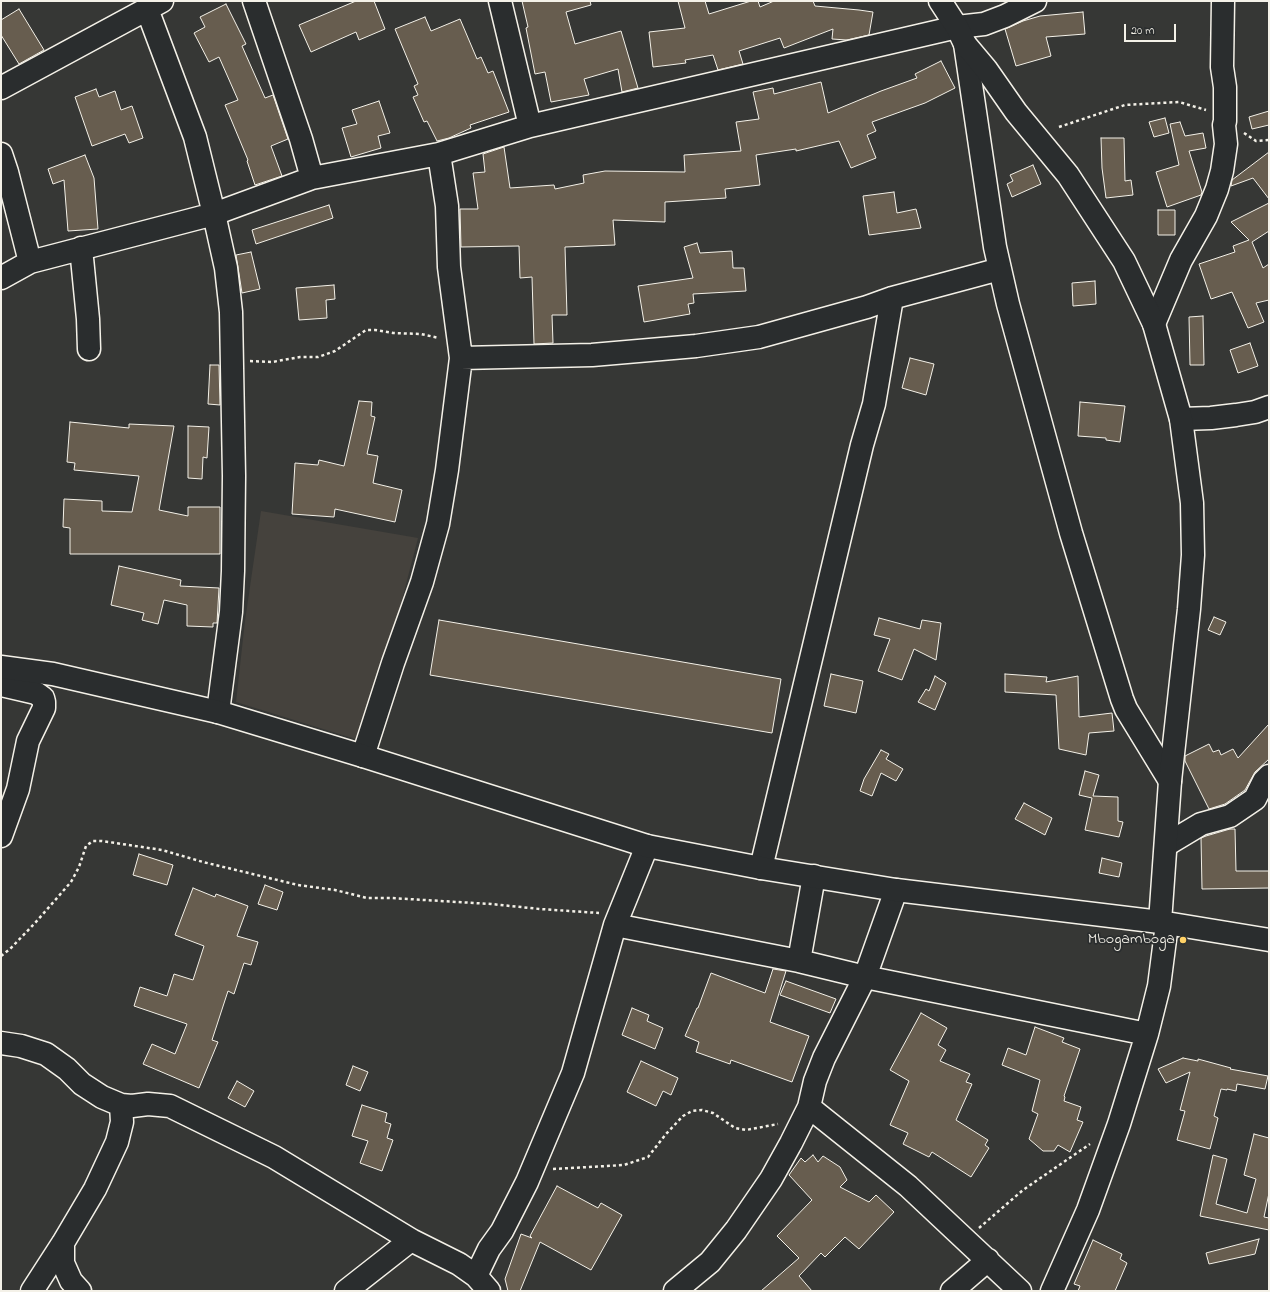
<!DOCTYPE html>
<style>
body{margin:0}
#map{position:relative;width:1270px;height:1292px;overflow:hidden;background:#363735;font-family:"Indie Flower",sans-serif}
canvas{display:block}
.frame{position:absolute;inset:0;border:2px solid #f4f1e8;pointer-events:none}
.scale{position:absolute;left:1124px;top:24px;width:52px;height:18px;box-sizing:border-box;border:2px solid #f4f1e8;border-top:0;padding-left:5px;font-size:12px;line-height:14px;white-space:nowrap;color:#f4f1e8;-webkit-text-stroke:3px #2a2d2e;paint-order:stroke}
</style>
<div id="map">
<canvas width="1270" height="1292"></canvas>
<div class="frame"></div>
<div class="scale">20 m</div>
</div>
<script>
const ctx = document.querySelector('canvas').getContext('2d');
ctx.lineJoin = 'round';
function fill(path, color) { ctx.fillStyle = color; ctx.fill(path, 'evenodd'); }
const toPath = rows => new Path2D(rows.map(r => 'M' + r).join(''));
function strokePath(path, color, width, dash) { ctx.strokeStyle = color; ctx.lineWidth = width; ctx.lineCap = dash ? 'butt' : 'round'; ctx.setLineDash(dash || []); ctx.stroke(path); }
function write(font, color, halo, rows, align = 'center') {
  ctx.font = font + ' "Indie Flower",sans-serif'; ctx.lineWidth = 3.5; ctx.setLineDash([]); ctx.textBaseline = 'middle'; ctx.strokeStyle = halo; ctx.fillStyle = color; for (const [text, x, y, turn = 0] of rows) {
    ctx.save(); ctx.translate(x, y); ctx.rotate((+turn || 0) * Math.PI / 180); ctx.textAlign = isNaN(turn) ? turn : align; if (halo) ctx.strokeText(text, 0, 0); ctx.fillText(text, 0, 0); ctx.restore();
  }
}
fill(toPath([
 [261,511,418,538,365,742,236,702,245,621]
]), '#45423d');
const building = toPath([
 [356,1,374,1,385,29,359,40,356,32,311,52,299,25,356,1],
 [522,1,590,1,591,5,566,12,575,44,621,31,638,88,622,92,618,69,584,79,589,95,551,102,545,72,535,74,526,28,528,27,522,1],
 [678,1,705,1,709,14,751,1,758,1,760,7,774,1,813,1,815,6,859,10,873,12,869,35,847,40,832,39,833,29,784,48,780,38,739,51,743,64,718,70,713,55,685,60,686,63,653,67,649,32,685,28,678,1],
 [226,4,246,44,242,46,265,98,273,95,288,139,271,146,282,176,255,185,247,161,248,160,225,105,238,100,219,57,209,62,194,33,205,27,200,17,226,4],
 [19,9,44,50,19,64,1,35,1,20,19,9],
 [1083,12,1085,34,1046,37,1051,56,1016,66,1005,29,1023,21,1040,16,1083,12],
 [425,17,431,31,460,19,477,59,481,57,488,73,493,71,509,112,470,125,471,128,449,138,437,141,427,121,424,122,413,97,418,95,414,86,418,84,395,29,425,17],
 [941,61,955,88,925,103,872,122,876,131,867,135,876,158,851,168,839,141,796,151,796,149,756,155,760,185,725,189,726,198,665,202,665,222,613,220,615,245,565,247,567,315,552,315,553,343,534,344,532,277,520,278,519,246,461,247,460,209,478,209,473,173,485,172,483,154,504,147,510,188,554,185,555,189,584,183,583,175,605,171,685,172,684,155,741,151,736,122,759,119,753,92,773,88,774,94,821,82,828,113,881,91,917,78,915,74,941,61],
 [96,89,99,97,115,91,121,110,132,106,143,138,129,143,125,134,92,146,75,97,96,89],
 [379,101,390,133,378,136,381,148,351,157,342,128,357,124,352,110,379,101],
 [1269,111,1269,125,1252,129,1249,117,1269,111],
 [1165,118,1169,133,1154,137,1149,122,1165,118],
 [1180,122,1185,136,1203,133,1206,148,1189,151,1202,192,1201,195,1167,207,1156,172,1179,165,1170,124,1180,122],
 [1101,138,1124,138,1125,181,1131,180,1133,195,1106,198,1102,168,1101,138],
 [1269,152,1269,199,1253,178,1231,186,1232,180,1269,152],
 [85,155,94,178,98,229,68,231,64,180,53,184,48,169,85,155],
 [1033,165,1041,184,1012,197,1007,184,1013,181,1010,175,1033,165],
 [894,192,897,213,916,209,921,228,869,235,863,196,894,192],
 [1269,203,1269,231,1252,242,1263,268,1269,264,1269,300,1256,303,1264,322,1248,328,1232,292,1211,299,1199,264,1235,252,1233,246,1249,240,1231,222,1269,203],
 [329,205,333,218,256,244,252,230,329,205],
 [1158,210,1175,210,1175,235,1158,235,1158,210],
 [697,243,700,253,732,251,733,268,744,268,746,291,693,294,694,303,688,304,690,314,644,322,638,286,693,278,684,247,697,243],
 [251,252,260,289,242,293,236,255,251,252],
 [1095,281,1096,304,1073,306,1072,283,1095,281],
 [334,285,335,299,326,300,327,318,299,320,296,288,334,285],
 [1203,316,1204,365,1190,365,1189,317,1203,316],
 [1250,343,1258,366,1238,373,1230,350,1250,343],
 [910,358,934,364,926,395,902,388,910,358],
 [210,365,219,365,220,405,208,404,210,365],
 [359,401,372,402,371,416,375,417,367,454,378,456,373,483,402,490,395,522,335,509,334,517,292,514,295,463,318,465,319,460,344,466,359,401],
 [1080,402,1125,406,1120,442,1106,440,1106,438,1078,436,1080,402],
 [70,422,129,428,129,424,174,426,159,510,188,516,188,507,220,507,220,554,70,554,70,528,63,527,64,499,102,501,102,511,132,512,139,476,74,470,75,463,67,462,70,422],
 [188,426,209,427,207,458,203,457,202,479,188,478,188,426],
 [119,566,181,580,180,586,219,588,217,623,213,623,213,627,187,626,187,605,164,600,158,624,142,620,144,613,111,605,119,566],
 [1214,617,1226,622,1220,635,1208,630,1214,617],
 [879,618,920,629,922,620,941,623,936,660,914,649,902,680,878,671,890,639,874,635,879,618],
 [439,620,781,679,772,733,430,675,439,620],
 [831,674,863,681,856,713,824,706,831,674],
 [1005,674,1047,677,1046,682,1078,676,1079,717,1112,713,1114,731,1089,733,1086,755,1059,749,1056,695,1005,692,1005,674],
 [935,676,946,683,935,710,918,702,926,689,929,691,935,676],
 [1269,724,1269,759,1255,772,1245,790,1225,804,1209,809,1185,761,1185,756,1209,744,1213,752,1219,750,1221,755,1233,749,1238,758,1269,724],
 [881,750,889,754,886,759,903,769,896,781,881,773,872,796,860,791,864,779,881,750],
 [1085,771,1099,775,1093,796,1118,797,1118,821,1123,822,1119,837,1085,830,1092,798,1079,795,1085,771],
 [1024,803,1052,818,1045,835,1015,819,1024,803],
 [1230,829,1235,829,1236,871,1269,871,1269,888,1202,889,1201,838,1206,836,1230,829],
 [139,854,173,865,167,885,133,875,139,854],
 [1102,858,1122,863,1119,877,1099,873,1102,858],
 [265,885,283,892,277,910,258,904,265,885],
 [193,888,215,897,216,894,248,906,237,936,258,942,251,965,244,963,234,994,228,991,212,1040,218,1042,199,1088,143,1064,152,1044,175,1054,187,1024,134,1006,140,987,167,996,174,974,193,980,204,946,175,935,193,888],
 [773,969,786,971,770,1022,809,1036,792,1082,731,1060,730,1064,696,1052,699,1042,685,1036,697,1008,698,1008,711,973,765,993,773,969],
 [786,981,836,999,830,1013,780,995,786,981],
 [632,1008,649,1015,647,1021,663,1028,655,1049,622,1035,632,1008],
 [921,1013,947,1028,938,1045,946,1050,940,1061,970,1074,966,1082,972,1084,956,1120,988,1140,985,1145,989,1148,971,1177,932,1152,929,1157,903,1144,908,1133,890,1125,909,1081,890,1070,921,1013],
 [1035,1027,1064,1038,1062,1042,1080,1049,1064,1096,1065,1097,1064,1101,1081,1107,1077,1120,1083,1122,1070,1152,1058,1145,1054,1151,1043,1151,1029,1139,1038,1114,1032,1111,1040,1080,1002,1065,1008,1048,1026,1055,1035,1027],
 [1183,1058,1198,1061,1198,1059,1231,1068,1230,1069,1268,1076,1265,1089,1237,1084,1236,1091,1227,1089,1227,1090,1221,1089,1214,1116,1218,1118,1210,1149,1177,1140,1185,1111,1180,1110,1190,1072,1166,1083,1158,1069,1183,1058],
 [641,1061,678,1078,671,1095,663,1091,656,1106,627,1092,641,1061],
 [353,1066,368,1072,360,1091,346,1085,353,1066],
 [237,1081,254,1091,245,1107,228,1098,237,1081],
 [362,1105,387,1113,385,1122,391,1124,387,1138,393,1140,382,1171,360,1163,368,1141,352,1136,362,1105],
 [1254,1134,1269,1138,1269,1193,1264,1217,1269,1218,1269,1230,1200,1216,1213,1155,1227,1159,1216,1204,1247,1213,1256,1179,1244,1175,1254,1134],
 [813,1155,818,1162,823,1156,840,1167,847,1180,840,1187,869,1202,876,1195,894,1212,859,1249,845,1237,825,1257,821,1253,799,1276,812,1291,761,1291,799,1258,777,1236,812,1200,789,1175,801,1158,805,1162,813,1155],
 [557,1186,598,1208,601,1203,622,1215,591,1270,540,1242,520,1291,508,1291,505,1279,521,1234,532,1238,530,1236,557,1186],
 [1259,1239,1255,1254,1209,1264,1206,1253,1259,1239],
 [1093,1240,1122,1254,1120,1259,1127,1263,1115,1291,1078,1291,1080,1286,1074,1284,1093,1240]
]);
fill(building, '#675d4f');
strokePath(building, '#f4f1e8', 1);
const minor = toPath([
 [254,1,301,139,312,178],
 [500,1,530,126],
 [147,9,195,137,214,214,226,268,231,312,234,476,233,571,231,612,218,712],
 [1,88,162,1],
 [1,154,7,172,30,262],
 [81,248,88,319,89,349],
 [1000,269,1008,304,1071,533,1122,699,1126,709,1170,781],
 [1,278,30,262,214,214,312,178,439,154,530,126,957,27,984,24,1005,16,1035,1],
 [1154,324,1181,260,1206,216,1217,189,1222,171,1226,144,1224,125,1225,121,1225,87,1222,67,1223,1],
 [461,358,592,355,696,346,759,337,867,307,892,298,1000,269,995,247,965,44],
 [1181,419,1211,418,1236,415,1255,412,1269,407],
 [1,685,36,693,43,698,44,702,44,708,28,741,18,789,1,836],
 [363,756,393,663,422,582,438,524,447,470,461,358,449,267,447,206,439,154],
 [1166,845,1201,824,1230,816,1255,799,1264,781,1269,776],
 [761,868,862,445,874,404,892,298],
 [615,925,799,961,865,977,1147,1034],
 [799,961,814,876],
 [1,1043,21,1046,46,1054,67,1069,82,1084,102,1097,121,1105,132,1106,148,1104,170,1106,274,1157,411,1240,459,1264,476,1276,489,1291],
 [809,1107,908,1186,1020,1291],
 [63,1243,63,1263,71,1281,80,1291],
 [476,1276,489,1249,502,1231,527,1182,573,1073,615,925,647,846],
 [32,1291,63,1243,95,1189,117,1142,122,1122,121,1105],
 [346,1291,411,1240],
 [675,1291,710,1262,736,1230,771,1179,791,1143,809,1107,815,1081,824,1058,865,977,896,890],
 [952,1291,988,1260],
 [1052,1291,1088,1210,1119,1124,1147,1034,1159,986,1167,924]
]);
const major = toPath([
 [940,1,957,27,965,44,986,69,1016,112,1068,175,1124,261,1154,324,1181,419,1192,503,1193,555,1189,609,1170,781,1160,922],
 [1,667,53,674,218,712,363,756,647,846,761,868,896,890,1160,922,1269,940]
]);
strokePath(minor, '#f4f1e8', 25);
strokePath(major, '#f4f1e8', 25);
strokePath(toPath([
 [1059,127,1125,105,1179,102,1206,110],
 [1244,133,1256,141,1269,140],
 [250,361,272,362,300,357,318,357,335,351,366,330,375,330,393,333,421,334,439,338],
 [1,956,10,949,35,923,71,882,79,867,86,846,93,841,102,841,162,850,203,862,298,885,335,890,367,898,391,898,491,904,540,909,599,913],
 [553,1169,624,1165,648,1157,666,1134,683,1116,692,1111,702,1110,713,1113,735,1128,746,1130,778,1124],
 [979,1228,1023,1190,1090,1144]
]), '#f4f1e8', 2.5, [3, 3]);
strokePath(minor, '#2a2d2e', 22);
strokePath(major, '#2a2d2e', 22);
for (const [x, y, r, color] of [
 [1183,940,4,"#ffd166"]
]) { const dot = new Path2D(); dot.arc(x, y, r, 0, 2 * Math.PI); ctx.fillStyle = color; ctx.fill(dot); strokePath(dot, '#2a2d2e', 1.5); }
write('16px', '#f4f1e8', '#2a2d2e', [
 ["Mbogamboga",1175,940]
], 'right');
</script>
